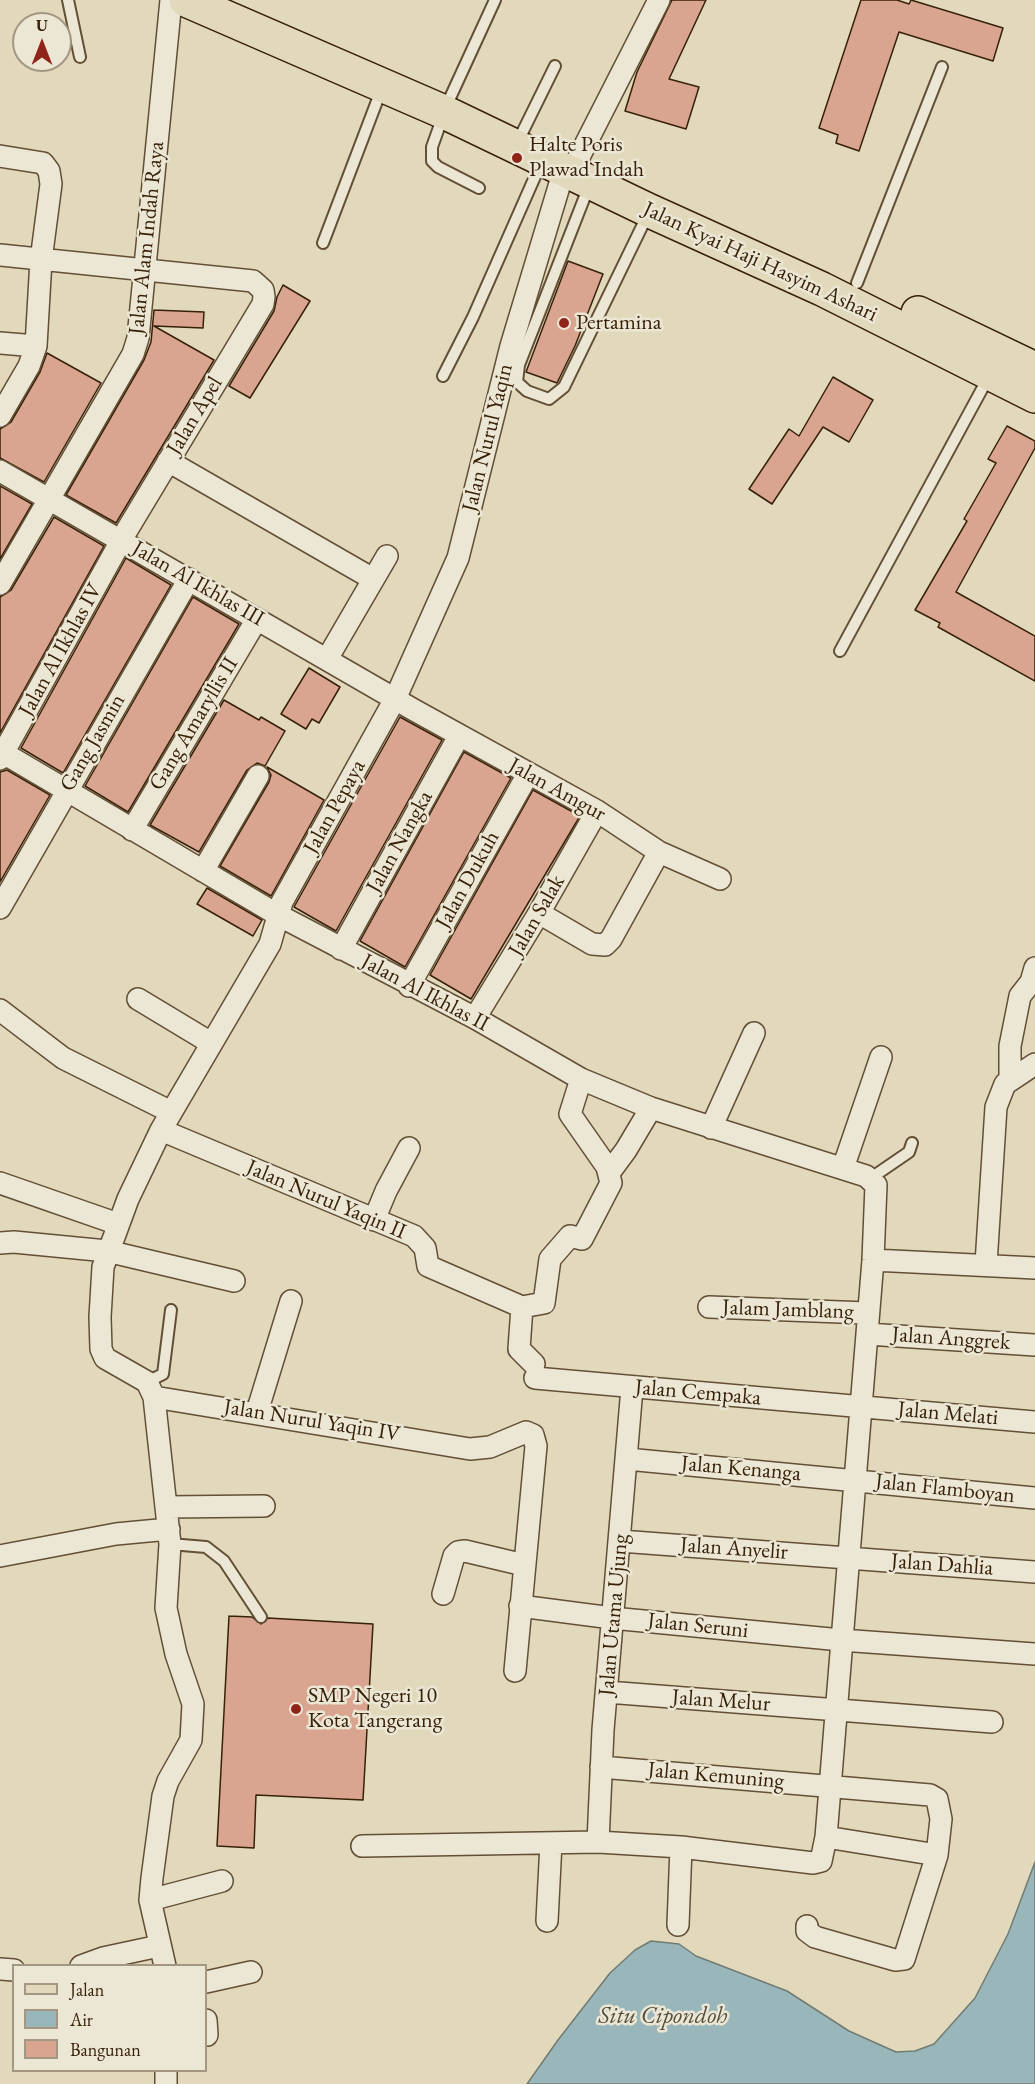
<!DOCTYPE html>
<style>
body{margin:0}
#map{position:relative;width:1035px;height:2084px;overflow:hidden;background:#e2d9bd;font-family:"EB Garamond",serif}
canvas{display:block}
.legend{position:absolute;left:12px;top:1964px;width:195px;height:108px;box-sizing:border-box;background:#ece6d4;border:2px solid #a49782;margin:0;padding:8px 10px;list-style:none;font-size:18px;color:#372108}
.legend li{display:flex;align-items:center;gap:12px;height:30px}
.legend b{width:30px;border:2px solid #a49782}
.north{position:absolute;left:12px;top:12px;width:60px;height:60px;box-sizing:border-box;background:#ece6d4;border:2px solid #a49782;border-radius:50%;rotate:0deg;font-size:16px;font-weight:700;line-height:24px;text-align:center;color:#372108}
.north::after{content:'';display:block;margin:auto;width:21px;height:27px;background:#8f2418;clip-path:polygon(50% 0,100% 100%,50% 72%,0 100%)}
</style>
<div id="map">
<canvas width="1035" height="2084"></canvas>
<ul class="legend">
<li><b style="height:8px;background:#e2d9bd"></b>Jalan</li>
<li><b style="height:16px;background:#99b7bb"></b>Air</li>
<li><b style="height:16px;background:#d9a590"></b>Bangunan</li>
</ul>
<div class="north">U</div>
</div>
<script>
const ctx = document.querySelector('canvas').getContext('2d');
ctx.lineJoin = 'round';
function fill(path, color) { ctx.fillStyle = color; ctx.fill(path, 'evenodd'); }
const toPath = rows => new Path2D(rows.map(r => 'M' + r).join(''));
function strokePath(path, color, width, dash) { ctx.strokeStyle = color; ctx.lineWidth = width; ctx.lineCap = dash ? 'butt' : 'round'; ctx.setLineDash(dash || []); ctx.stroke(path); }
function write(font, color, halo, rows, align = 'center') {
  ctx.font = font + ' "EB Garamond",serif'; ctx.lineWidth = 5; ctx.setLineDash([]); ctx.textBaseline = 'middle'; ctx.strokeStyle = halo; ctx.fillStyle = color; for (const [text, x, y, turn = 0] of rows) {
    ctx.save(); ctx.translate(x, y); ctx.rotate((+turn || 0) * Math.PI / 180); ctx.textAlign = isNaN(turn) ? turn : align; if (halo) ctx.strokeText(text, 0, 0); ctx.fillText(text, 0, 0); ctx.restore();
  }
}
const water = toPath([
 [1035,1862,1035,2084,527,2084,558,2040,610,1973,635,1950,651,1941,679,1944,696,1956,787,1991,849,2031,896,2052,915,2051,934,2044,975,1998,1008,1934,1035,1862]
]);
fill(water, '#99b7bb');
strokePath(water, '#727b73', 1.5);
const building = toPath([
 [672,0,706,0,669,79,699,87,686,129,625,111,637,72,672,0],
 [861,0,897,0,909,4,911,0,1003,28,993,61,899,32,859,151,836,143,838,135,819,128,861,0],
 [568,261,603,274,575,346,557,383,526,372,568,261],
 [283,285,310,301,250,398,229,386,274,311,277,297,283,285],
 [154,310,204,312,203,328,154,326,214,360,116,523,66,495,144,360,151,342,154,310],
 [47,353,101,383,44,482,0,458,0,429,11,422,40,372,47,353],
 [833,377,873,400,849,442,823,427,772,504,749,489,789,429,799,436,833,377],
 [1007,426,1035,441,1035,448,956,592,1035,636,1035,681,938,627,940,623,915,610,967,521,964,519,996,463,988,459,1007,426],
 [0,486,32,504,0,559,0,486],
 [54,517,104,546,0,733,0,597,11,590,54,517],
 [126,558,171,585,63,773,21,748,126,558],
 [193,597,239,624,128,812,85,786,193,597],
 [309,668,340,687,319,723,312,719,306,729,281,714,309,668],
 [224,700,259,720,261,717,285,731,265,766,257,763,247,770,199,852,150,825,224,700],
 [400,717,442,740,336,931,294,907,400,717],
 [464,752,511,778,405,967,360,941,464,752],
 [267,767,324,800,271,896,220,866,269,782,271,775,267,767],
 [7,770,50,795,0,882,0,772,7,770],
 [533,790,580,816,471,999,430,975,533,790],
 [207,888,262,920,253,936,197,904,207,888],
 [229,1616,252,1617,261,1624,268,1618,373,1624,363,1800,256,1795,254,1848,217,1846,229,1616]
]);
fill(building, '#d9a590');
strokePath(building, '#372108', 1.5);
const service = toPath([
 [68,0,80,57],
 [450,98,495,0],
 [443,116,432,147,432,161,438,167,479,188],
 [523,131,555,66],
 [589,186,519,365,517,382,527,391,549,399,564,387,648,214],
 [323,243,382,88],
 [857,283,942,67],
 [443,376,473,317,541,163],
 [840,651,988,378],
 [871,1178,909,1152,912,1143],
 [147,1382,163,1374,171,1310],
 [170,1544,206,1547,224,1561,261,1617]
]);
const minor = toPath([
 [0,156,43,163,49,171,51,184,41,260,36,346,29,366,0,416],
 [579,157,659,0],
 [0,255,253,281,263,290,264,297,263,304,127,530,0,759],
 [0,343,36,346],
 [168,461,373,579],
 [0,471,414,710,597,811,659,852,720,879],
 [0,584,133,354,138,338,171,0],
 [327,659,387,556],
 [0,751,278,915,475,1018,581,1079,651,1108,866,1176,876,1185,873,1260,826,1837,821,1861,813,1863,681,1847,598,1842,362,1846],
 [132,830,257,619],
 [203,871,258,776],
 [0,908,189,579],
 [539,913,592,944,605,945,611,939,659,852],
 [341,949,459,736],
 [409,986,528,774],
 [138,999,211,1043],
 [0,1010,63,1058,171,1112],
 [475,1018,539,913,597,811],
 [1010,1079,1010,1046,1020,996,1031,982,1035,968],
 [711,1128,754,1033],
 [161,1130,414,1236,425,1248,428,1266,522,1307],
 [843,1168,881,1057],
 [609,1173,626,1150,651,1108],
 [0,1183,118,1224],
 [374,1220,386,1191,409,1148],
 [0,1243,14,1242,107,1251,234,1281],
 [873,1260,1035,1268],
 [986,1264,996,1107,1005,1084,1035,1064],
 [709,1307,867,1313],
 [867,1334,1035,1345],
 [534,1364,519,1349,522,1307,544,1303,550,1259,570,1236,582,1239,611,1183,607,1167,570,1114,581,1079],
 [535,1378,1035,1422],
 [154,1397,470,1449,490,1447,526,1432,533,1435,536,1446,515,1671],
 [257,1412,291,1301],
 [627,1459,1035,1498],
 [167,1507,264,1506],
 [620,1541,1035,1572],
 [0,1556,116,1534,169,1529],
 [443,1594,454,1556,458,1552,465,1551,524,1565],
 [520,1606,612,1618,841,1640,1035,1654],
 [607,1692,992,1722],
 [601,1767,930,1795,937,1799,941,1819,937,1855,904,1959,895,1960,815,1937,807,1931,807,1926],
 [826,1837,937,1855],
 [598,1842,603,1730,632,1388],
 [150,1900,222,1881],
 [547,1921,551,1843],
 [678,1925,681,1847],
 [81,1966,103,1958,159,1946],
 [165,1966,150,1900,152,1878,163,1796,168,1781,191,1740,193,1704,176,1654,166,1608,170,1544,154,1397,147,1382,105,1358,101,1349,100,1317,103,1267,128,1199,161,1130,270,944,282,902,395,699,458,558,511,346,564,170],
 [0,1969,14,1970],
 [206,1982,251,1972],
 [206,2020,207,2035],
 [166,2084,166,2070]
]);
const primary = toPath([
 [186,0,444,112,650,211,822,289,1035,396],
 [918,313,1035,369]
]);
strokePath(service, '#624f35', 14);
strokePath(minor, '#624f35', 24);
strokePath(primary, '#372108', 36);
strokePath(service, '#ece6d4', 10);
strokePath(minor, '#ece6d4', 21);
strokePath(primary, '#e2d9bd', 33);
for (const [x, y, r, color] of [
 [517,158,6,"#8f2418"],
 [564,323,6,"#8f2418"],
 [296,1709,6,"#8f2418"]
]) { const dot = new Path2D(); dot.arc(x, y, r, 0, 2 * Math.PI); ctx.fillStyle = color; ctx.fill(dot); strokePath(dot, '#ece6d4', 2); }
write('22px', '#372108', '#ece6d4', [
 ["Halte Poris",529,145],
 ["Plawad Indah",529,170],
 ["Pertamina",576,323],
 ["SMP Negeri 10",308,1696],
 ["Kota Tangerang",308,1721]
], 'left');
write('22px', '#372108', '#ece6d4', [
 ["Jalan Alam Indah Raya",147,238,-84],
 ["Jalan Kyai Haji Hasyim Ashari",760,262,25],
 ["Jalan Apel",195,416,-59],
 ["Jalan Nurul Yaqin",488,438,-76],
 ["Jalan Al Ikhlas III",198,584,30],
 ["Jalan Al Ikhlas IV",61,650,-61],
 ["Gang Amaryllis II",194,724,-59],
 ["Gang Jasmin",93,743,-60],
 ["Jalan Amgur",557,790,29],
 ["Jalan Pepaya",335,807,-61],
 ["Jalan Nangka",400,842,-61],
 ["Jalan Dukuh",468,880,-61],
 ["Jalan Salak",537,916,-60],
 ["Jalan Al Ikhlas II",425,993,28],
 ["Jalan Nurul Yaqin II",326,1200,23],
 ["Jalam Jamblang",788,1310,2],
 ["Jalan Anggrek",951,1339,4],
 ["Jalan Cempaka",698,1393,5],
 ["Jalan Melati",948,1414,5],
 ["Jalan Nurul Yaqin IV",312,1421,9],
 ["Jalan Kenanga",741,1469,5],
 ["Jalan Flamboyan",945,1489,6],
 ["Jalan Anyelir",734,1549,4],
 ["Jalan Dahlia",942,1565,4],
 ["Jalan Utama Ujung",614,1615,-85],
 ["Jalan Seruni",698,1626,6],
 ["Jalan Melur",721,1701,4],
 ["Jalan Kemuning",716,1776,5]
]);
write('italic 24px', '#544e3e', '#ece6d4', [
 ["Situ Cipondoh",663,2016]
]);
</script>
